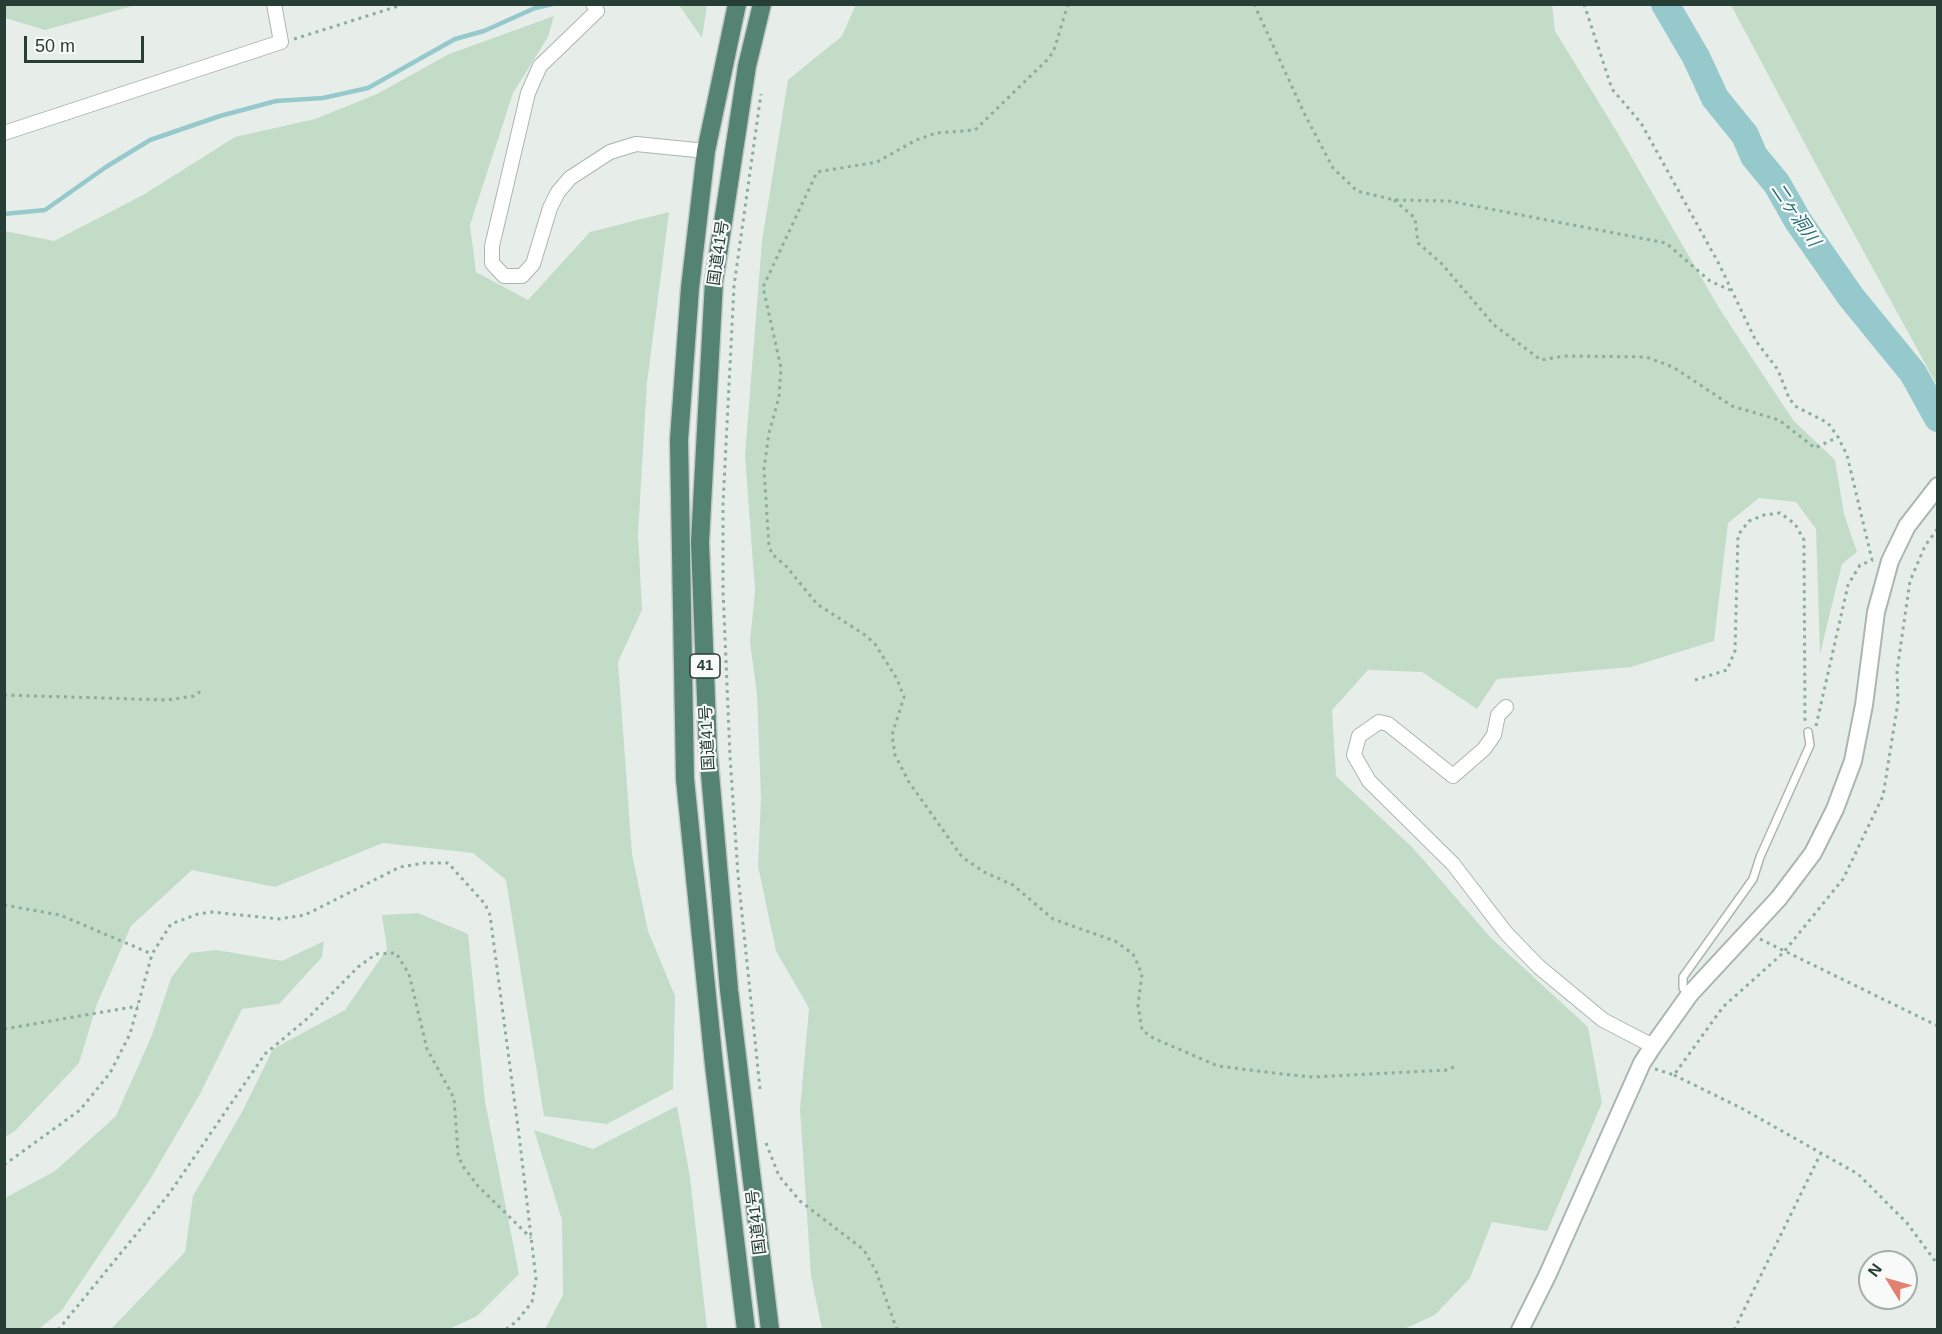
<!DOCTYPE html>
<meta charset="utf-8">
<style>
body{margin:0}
#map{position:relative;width:1942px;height:1334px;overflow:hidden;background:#e7eeea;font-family:Arial,sans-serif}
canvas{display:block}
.frame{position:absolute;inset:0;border:6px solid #273e36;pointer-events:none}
.north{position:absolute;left:1858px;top:1250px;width:60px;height:60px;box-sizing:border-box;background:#f7faf8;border:2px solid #a4afaa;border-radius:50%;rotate:307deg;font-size:16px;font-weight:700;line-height:24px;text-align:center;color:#273e36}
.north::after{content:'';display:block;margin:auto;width:21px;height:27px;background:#e28170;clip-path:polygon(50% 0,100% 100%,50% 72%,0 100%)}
.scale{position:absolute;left:24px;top:36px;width:120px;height:27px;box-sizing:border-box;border:3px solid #273e36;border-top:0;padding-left:8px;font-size:18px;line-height:21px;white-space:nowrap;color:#273e36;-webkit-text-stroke:4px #f7faf8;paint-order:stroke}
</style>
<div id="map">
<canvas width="1942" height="1334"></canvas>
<div class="frame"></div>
<div class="north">N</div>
<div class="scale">50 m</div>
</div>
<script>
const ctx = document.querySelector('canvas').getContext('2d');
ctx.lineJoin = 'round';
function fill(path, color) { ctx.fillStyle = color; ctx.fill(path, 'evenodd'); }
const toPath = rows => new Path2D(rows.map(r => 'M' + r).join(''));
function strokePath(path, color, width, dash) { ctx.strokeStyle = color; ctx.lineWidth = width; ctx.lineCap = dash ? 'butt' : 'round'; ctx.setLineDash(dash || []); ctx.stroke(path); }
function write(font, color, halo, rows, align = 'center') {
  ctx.font = font + ' Arial,"Noto Sans JP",sans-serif'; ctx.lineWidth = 4.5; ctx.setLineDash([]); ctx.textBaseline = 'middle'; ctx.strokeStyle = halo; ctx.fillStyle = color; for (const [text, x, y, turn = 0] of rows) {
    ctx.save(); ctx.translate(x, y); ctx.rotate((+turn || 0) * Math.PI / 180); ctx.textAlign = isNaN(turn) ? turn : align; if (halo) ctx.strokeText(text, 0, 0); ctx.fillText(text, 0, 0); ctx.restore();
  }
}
fill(toPath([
 [856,4,1552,5,1555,31,1617,132,1719,308,1793,420,1835,460,1844,514,1857,552,1842,564,1820,654,1816,529,1796,502,1759,498,1728,523,1714,641,1631,667,1497,679,1477,709,1422,672,1368,670,1332,710,1336,776,1413,848,1490,937,1588,1027,1602,1103,1547,1231,1492,1222,1470,1278,1435,1315,1404,1329,822,1329,811,1276,800,1109,809,1008,776,951,758,866,761,798,757,694,750,642,755,591,745,455,762,241,788,80,842,36],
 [4,5,5,4,136,5,45,30,5,18],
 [679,5,707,5,702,38],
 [1731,5,1937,5,1937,385,1821,174],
 [554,16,548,37,513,93,470,225,476,272,528,300,590,232,669,212,647,383,638,534,642,610,618,662,632,854,648,931,675,996,673,1089,607,1124,544,1116,506,880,473,853,383,843,275,887,192,870,131,926,97,1004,79,1063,15,1131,5,1137,5,231,54,241,143,195,235,137,315,119,377,94,449,54],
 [418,913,468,934,485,1101,519,1274,477,1316,449,1329,111,1329,185,1252,193,1196,242,1112,273,1049,345,1010,387,949,382,915],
 [324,941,322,957,279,1004,242,1009,200,1094,149,1181,62,1310,39,1329,5,1329,5,1198,55,1171,116,1116,152,1035,171,978,190,953,216,950,282,961],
 [677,1106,690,1177,707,1329,545,1329,563,1295,562,1220,534,1130,593,1149]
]), '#c3dcc7');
strokePath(toPath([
 [4,214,45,210,106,167,150,140,220,116,276,101,323,98,368,88,455,39,484,31,535,8,553,4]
]), '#96c9cb', 4.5);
strokePath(toPath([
 [1665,4,1696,57,1715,98,1745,135,1754,156,1777,184,1798,221,1851,297,1913,373,1938,418]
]), '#96c9cb', 28);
const service = toPath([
 [1689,993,1683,988,1683,977,1753,879,1760,857,1810,745,1808,732]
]);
const minor = toPath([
 [593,4,597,11,540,66,528,93,492,246,492,263,504,276,522,276,533,264,550,208,558,192,570,178,610,152,636,144,706,151],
 [4,133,281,42,274,4],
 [1506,707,1498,715,1494,735,1484,749,1453,776,1388,724,1379,722,1359,736,1354,755,1369,781,1453,864,1506,933,1539,967,1603,1020,1653,1046]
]);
const tertiary = toPath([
 [1520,1330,1547,1276,1642,1063,1653,1046,1690,994,1779,898,1813,853,1835,809,1853,761,1864,705,1876,612,1890,561,1907,526,1938,486]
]);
const trunk = toPath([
 [737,4,706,151,690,288,679,440,685,779,714,1065,746,1330],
 [762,4,747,66,714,281,700,542,708,751,729,990,770,1330]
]);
strokePath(service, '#aab6b0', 10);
strokePath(minor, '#aab6b0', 16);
strokePath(tertiary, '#aab6b0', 20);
strokePath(trunk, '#c3c9c7', 21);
strokePath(toPath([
 [1068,4,1054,50,1049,58,975,130,936,133,916,140,877,162,817,172,763,287,781,368,779,397,769,433,764,469,769,546,772,554,786,566,817,604,865,635,875,644,897,679,904,697,892,735,895,755,909,782,962,857,984,872,1013,885,1053,919,1115,941,1133,954,1142,974,1138,1005,1142,1030,1153,1038,1218,1066,1282,1074,1313,1077,1448,1070,1455,1066],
 [1254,4,1305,115,1333,168,1357,191,1394,200,1449,201,1666,243,1710,281,1730,290],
 [1584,4,1612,89,1641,123,1719,264,1756,341,1778,370,1789,398,1795,406,1828,423,1838,437,1847,455,1872,560],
 [294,39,405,4],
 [1394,200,1415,218,1418,243,1441,263,1494,325,1541,360,1564,356,1646,357,1673,367,1732,406,1779,420,1815,448,1838,437],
 [1695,680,1727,670,1735,651,1738,535,1749,521,1764,515,1780,513,1795,524,1804,540,1805,722],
 [4,695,167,700,194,696,204,689],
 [1816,726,1848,585,1860,565,1873,560],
 [4,905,60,915,152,954],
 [1760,939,1938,1026],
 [4,1029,138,1006],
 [1655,1069,1674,1075,1723,1007,1783,953,1843,879,1883,796,1898,702,1897,671,1910,581,1925,546,1938,528],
 [1674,1075,1743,1109,1858,1174,1907,1223,1938,1265],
 [760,1089,738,875,730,756,723,590,723,504,734,286,761,94],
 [766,1143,779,1176,800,1201,864,1250,876,1271,897,1330],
 [4,1165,80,1110,110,1073,130,1034,152,954,171,924,198,914,212,912,279,919,305,915,400,867,424,863,448,863,485,904,490,915,520,1143,536,1279,532,1302,517,1321,505,1330],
 [58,1330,169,1194,265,1054,308,1018,358,967,376,954,396,953,409,974,427,1049,454,1098,458,1154,462,1165,478,1186,531,1238],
 [1734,1330,1821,1153]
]), '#8bad9f', 3, [3, 4.5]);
strokePath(service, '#fff', 7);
strokePath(minor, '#fff', 14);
strokePath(tertiary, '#fff', 16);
strokePath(trunk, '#548273', 18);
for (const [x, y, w] of [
 [705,666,30]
]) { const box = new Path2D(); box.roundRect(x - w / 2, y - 12, w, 24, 4.5); ctx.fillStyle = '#f7faf8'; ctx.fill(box); strokePath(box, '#273e36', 1.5); }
write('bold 15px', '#273e36', null, [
 ["41",705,666]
]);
write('16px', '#273e36', '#f7faf8', [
 ["国道41号",719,253,-82],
 ["国道41号",708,738,-93],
 ["国道41号",757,1222,-97]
]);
write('italic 18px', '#286f74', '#f7faf8', [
 ["二ヶ洞川",1795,215,56]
]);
</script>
